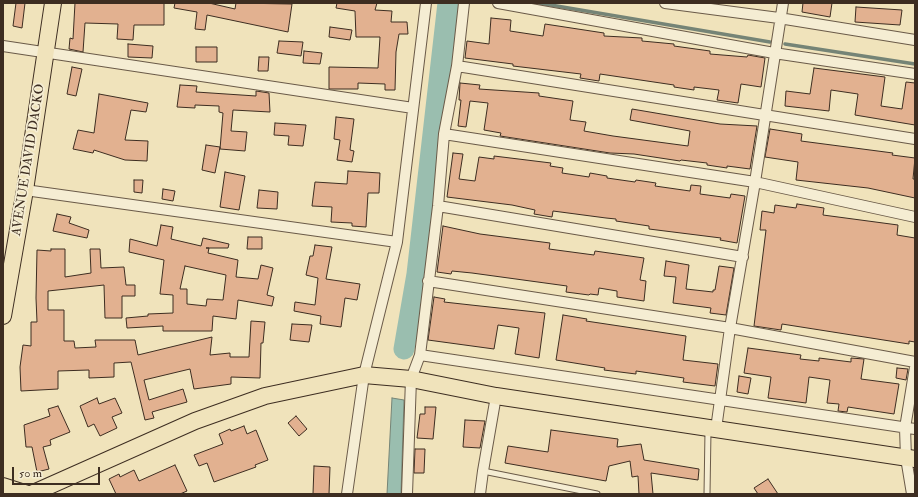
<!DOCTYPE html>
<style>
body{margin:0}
#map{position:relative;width:918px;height:497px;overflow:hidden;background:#f0e3bb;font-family:"IM FELL Double Pica",serif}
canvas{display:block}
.frame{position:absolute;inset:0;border:4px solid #3d2d21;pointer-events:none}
.scale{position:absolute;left:12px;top:467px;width:88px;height:18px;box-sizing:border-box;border:2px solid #3d2d21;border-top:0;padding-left:5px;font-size:12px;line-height:14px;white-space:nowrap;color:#3d2d21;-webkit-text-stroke:3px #f5edd3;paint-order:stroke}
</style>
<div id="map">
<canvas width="918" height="497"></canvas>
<div class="frame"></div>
<div class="scale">50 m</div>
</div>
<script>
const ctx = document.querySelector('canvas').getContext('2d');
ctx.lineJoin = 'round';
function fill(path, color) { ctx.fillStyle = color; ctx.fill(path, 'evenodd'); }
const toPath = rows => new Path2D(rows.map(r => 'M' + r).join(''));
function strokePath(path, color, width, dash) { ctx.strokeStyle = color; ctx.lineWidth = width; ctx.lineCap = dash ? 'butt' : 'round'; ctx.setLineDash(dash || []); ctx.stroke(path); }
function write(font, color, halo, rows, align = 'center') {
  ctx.font = font + ' "IM FELL Double Pica",serif'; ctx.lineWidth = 3.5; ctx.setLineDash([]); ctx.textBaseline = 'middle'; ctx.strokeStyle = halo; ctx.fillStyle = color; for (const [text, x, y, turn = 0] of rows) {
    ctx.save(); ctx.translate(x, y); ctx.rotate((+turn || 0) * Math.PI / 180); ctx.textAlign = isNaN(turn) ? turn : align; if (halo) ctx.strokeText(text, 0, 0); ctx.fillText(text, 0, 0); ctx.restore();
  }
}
const water = toPath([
 [392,398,404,400,401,494,387,494,392,398]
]);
fill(water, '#9abeaf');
strokePath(water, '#758476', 1);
strokePath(toPath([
 [539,3,770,42],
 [785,44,915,64]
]), '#758476', 3.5);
strokePath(toPath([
 [404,349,417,274,448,3]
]), '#9abeaf', 21);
const building = toPath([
 [16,3,25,3,22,28,13,26,16,3],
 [75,3,164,3,164,25,134,25,133,40,117,39,118,24,85,23,83,52,69,49,70,38,73,39,75,3],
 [175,3,209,3,235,9,236,3,292,4,288,32,207,15,205,30,195,29,197,12,174,8,175,3],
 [337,3,377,3,375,10,392,11,391,22,407,22,408,34,399,34,396,52,395,90,385,90,385,84,358,83,358,89,329,89,329,67,378,68,380,37,356,37,355,11,336,8,337,3],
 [803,3,832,3,830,17,802,12,803,3],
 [856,7,902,10,900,25,855,22,856,7],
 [491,18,511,20,510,31,543,36,545,24,604,33,604,36,642,38,642,41,674,44,674,46,710,51,710,54,747,57,748,55,765,58,761,87,741,84,738,103,717,100,719,90,694,87,694,90,674,87,674,85,600,74,599,81,580,78,581,74,513,66,513,64,465,58,467,41,489,44,491,18],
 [330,27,352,30,350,40,329,37,330,27],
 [279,41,303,42,301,56,277,53,279,41],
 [128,44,153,46,152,58,128,57,128,44],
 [196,47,217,47,217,62,196,62,196,47],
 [304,51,322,53,320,64,303,63,304,51],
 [259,57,269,57,268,71,258,71,259,57],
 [72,67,82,69,76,96,67,94,72,67],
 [814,68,885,77,881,106,902,109,906,82,915,83,915,125,855,115,858,94,831,90,829,111,785,106,786,91,810,94,814,68],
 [460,83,480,85,479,89,539,93,539,96,573,101,570,120,586,122,584,131,613,136,688,146,690,131,630,120,632,109,720,124,757,126,750,169,727,166,727,168,707,165,707,163,681,160,680,161,634,154,610,153,500,136,501,133,484,130,488,103,470,101,466,127,458,126,461,100,459,100,460,83],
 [180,85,197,86,196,92,256,96,256,91,269,93,270,112,233,110,231,131,247,132,245,151,220,149,223,113,219,112,219,106,195,105,195,108,177,107,180,85],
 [99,94,148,103,146,112,131,110,125,140,148,141,147,161,125,160,94,150,93,153,73,149,78,130,94,133,99,94],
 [336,117,354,119,350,150,354,151,352,162,337,160,340,140,334,139,336,117],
 [275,123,306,125,303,146,288,145,289,136,274,135,275,123],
 [770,129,802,134,801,141,893,153,892,155,915,158,913,179,915,179,915,198,868,188,796,180,798,162,765,157,770,129],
 [206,145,220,147,215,173,202,170,206,145],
 [453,153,463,154,459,179,475,181,479,157,494,159,494,156,551,163,550,166,563,168,562,173,589,177,590,173,607,176,607,178,635,182,636,180,656,183,655,186,690,191,691,185,701,186,700,194,730,198,731,194,745,196,737,243,720,240,721,238,649,229,649,226,616,221,616,219,606,218,553,211,552,217,534,214,535,210,512,205,447,197,453,153],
 [348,171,380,173,379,193,368,193,366,227,352,226,352,223,331,222,332,207,312,206,315,182,347,184,348,171],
 [225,172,245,176,239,210,220,207,225,172],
 [134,180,143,180,142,193,134,192,134,180],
 [163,189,175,191,173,201,162,199,163,189],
 [259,190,278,192,277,209,257,208,259,190],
 [797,204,824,208,823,215,898,225,897,235,915,238,915,342,909,341,909,344,782,324,781,330,754,326,766,230,760,230,762,211,774,213,775,205,796,208,797,204],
 [57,214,71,217,69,223,89,230,87,238,53,231,57,214],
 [161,225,173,227,171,239,201,246,203,238,229,244,228,248,206,248,209,248,208,253,238,260,236,277,258,279,261,265,273,268,267,295,274,297,272,306,238,300,236,319,213,316,212,331,163,331,163,326,127,328,126,318,148,316,148,314,173,313,173,295,160,294,164,260,129,252,130,239,157,246,161,225],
 [185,266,226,275,223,300,207,299,206,306,187,304,187,289,180,289,185,266],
 [443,226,480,234,550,243,549,249,594,255,595,251,644,258,640,280,646,281,644,301,617,297,617,291,599,288,598,295,590,294,589,295,566,292,567,286,472,273,452,271,451,274,437,272,443,226],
 [248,237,262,237,262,249,247,249,248,237],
 [315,245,332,247,326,279,360,284,357,300,345,298,341,327,320,324,321,316,294,311,295,302,315,305,318,278,306,275,310,256,313,256,315,245],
 [51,249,65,249,65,277,91,273,90,249,100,249,101,268,124,267,126,285,135,285,135,296,122,296,122,318,105,318,104,285,48,291,48,310,64,310,64,341,74,341,75,348,96,347,95,340,135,340,138,355,212,337,210,355,230,353,230,357,249,357,251,321,265,322,263,343,261,343,260,378,231,377,231,384,194,389,190,369,144,380,149,400,183,389,187,402,152,412,154,418,145,420,131,362,114,363,114,377,89,378,89,370,58,371,58,389,21,391,20,367,23,345,31,346,31,322,37,322,36,298,37,250,51,251,51,249],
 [666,261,689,265,686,289,713,292,713,290,715,290,719,266,734,268,726,315,710,313,711,308,673,303,676,277,664,276,666,261],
 [434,297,445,299,444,302,471,305,545,313,539,358,515,354,519,328,498,325,494,349,428,340,434,297],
 [563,315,587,319,586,321,686,336,683,360,718,364,715,386,683,382,684,378,636,371,636,374,604,370,605,368,556,360,563,315],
 [292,324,312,325,309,342,290,340,292,324],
 [748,348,801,355,800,359,819,361,819,358,851,362,851,358,864,359,861,379,899,384,894,414,848,407,847,412,838,411,839,404,827,403,830,380,809,377,806,403,768,398,771,377,744,373,748,348],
 [897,368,908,369,906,380,896,378,897,368],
 [739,376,751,378,748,394,737,392,739,376],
 [97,398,99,404,115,398,122,413,112,417,117,428,100,436,94,424,88,427,80,406,97,398],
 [58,406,70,432,50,440,51,445,43,447,49,469,37,472,32,447,26,447,24,425,50,416,48,409,58,406],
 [425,407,436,407,433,439,417,438,420,414,425,414,425,407],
 [296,416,307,429,299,436,288,423,296,416],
 [465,420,485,421,480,448,463,447,465,420],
 [244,426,247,434,256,430,268,460,255,465,256,467,214,482,207,463,199,466,194,455,223,444,219,434,230,429,231,431,244,426],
 [551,430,618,439,617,447,641,444,644,460,699,469,698,480,651,473,653,494,639,494,638,476,632,477,630,461,609,466,606,481,505,463,508,446,548,452,551,430],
 [415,449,425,449,424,473,414,473,415,449],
 [175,465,187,491,180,494,116,494,109,479,119,474,120,477,134,470,139,481,175,465],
 [314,466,330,467,329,494,313,494,314,466],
 [768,479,778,494,758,494,754,488,768,479]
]);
fill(building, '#e2b190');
strokePath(building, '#3d2d21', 1);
const service = toPath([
 [483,471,597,494],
 [707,494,708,431]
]);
const minor = toPath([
 [498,3,774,53,915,74],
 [665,3,779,18,915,40],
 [3,46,413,108],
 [457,66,915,139],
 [444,134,755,182,915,217],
 [25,190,397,242],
 [438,206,743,257],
 [428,281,730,328,915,362],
 [420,355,915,429],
 [716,429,730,328,755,182,783,3],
 [347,494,364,375,397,242,426,3],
 [407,494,411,379,420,355,438,206,444,134,457,66,464,3],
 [480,494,483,471,496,396],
 [912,494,906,458,905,428,915,367]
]);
const primary = toPath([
 [3,316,25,190,53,3],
 [3,486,28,494],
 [31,494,195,421,265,396,364,375,411,379,496,396,915,459]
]);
strokePath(service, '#6a5a48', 7);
strokePath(minor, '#6a5a48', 12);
strokePath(primary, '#3d2d21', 18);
strokePath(service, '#f5edd3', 5);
strokePath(minor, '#f5edd3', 10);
strokePath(primary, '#f0e3bb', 16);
write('13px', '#3d2d21', '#f5edd3', [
 ["AVENUE DAVID DACKO",29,160,-81]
]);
</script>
